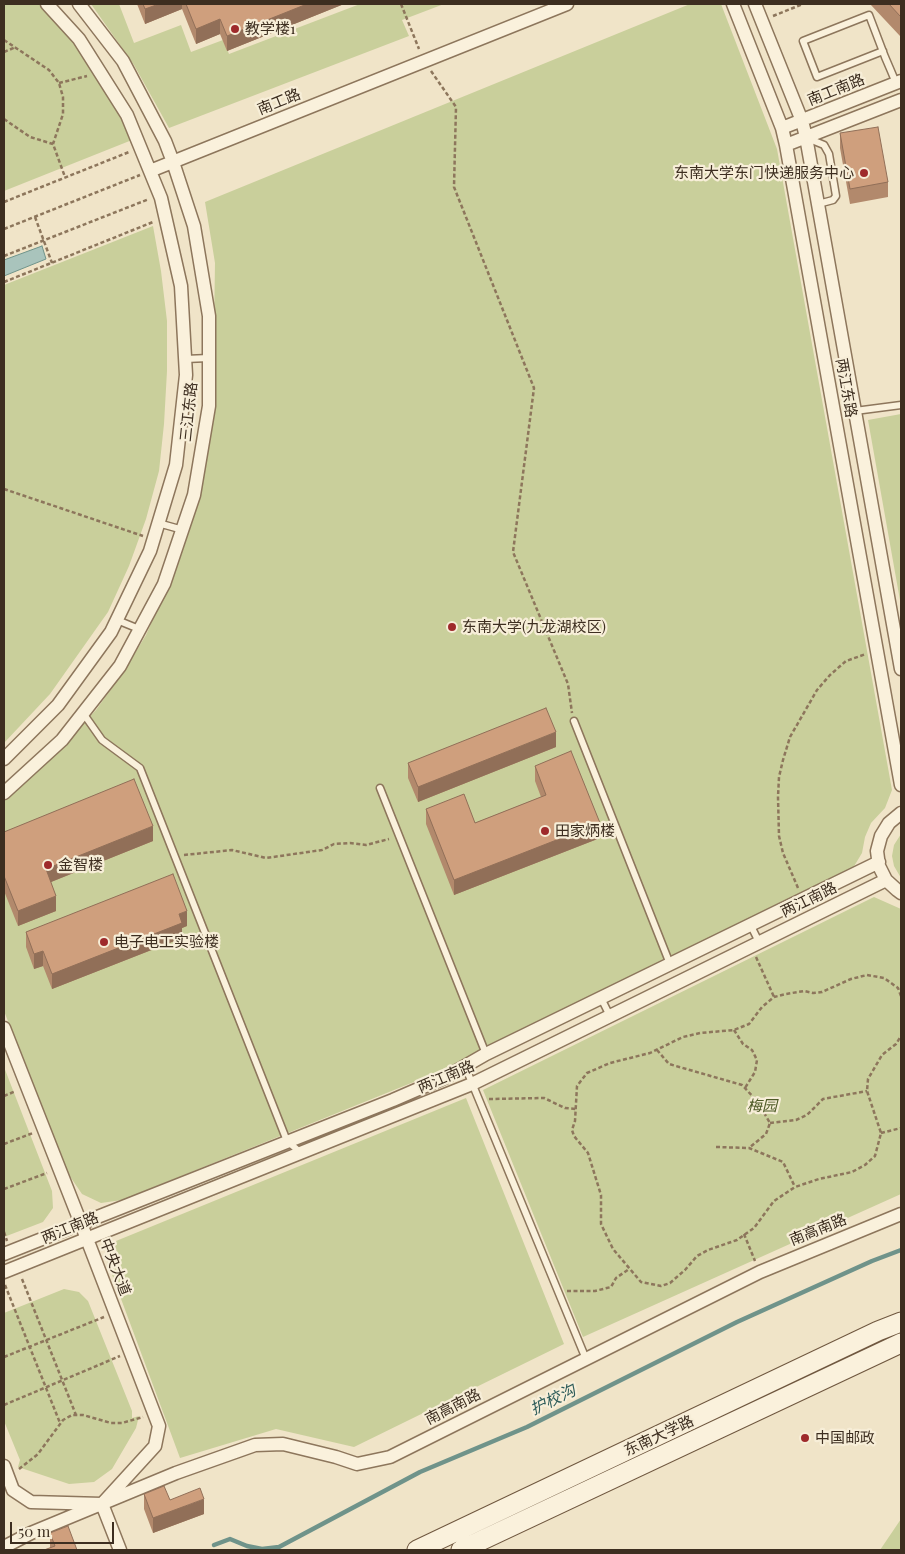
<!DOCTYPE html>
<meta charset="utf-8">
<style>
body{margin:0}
#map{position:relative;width:905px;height:1554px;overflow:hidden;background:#f0e4c8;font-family:"Playfair Display",serif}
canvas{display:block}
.frame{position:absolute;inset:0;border:5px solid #3d2e20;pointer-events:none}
.scale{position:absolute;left:10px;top:1522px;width:104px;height:22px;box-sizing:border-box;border:2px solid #3d2e20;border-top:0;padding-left:6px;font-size:15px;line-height:18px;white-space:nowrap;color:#3d2e20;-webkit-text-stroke:4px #f7eed8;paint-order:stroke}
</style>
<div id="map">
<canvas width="905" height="1554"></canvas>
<div class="frame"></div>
<div class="scale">50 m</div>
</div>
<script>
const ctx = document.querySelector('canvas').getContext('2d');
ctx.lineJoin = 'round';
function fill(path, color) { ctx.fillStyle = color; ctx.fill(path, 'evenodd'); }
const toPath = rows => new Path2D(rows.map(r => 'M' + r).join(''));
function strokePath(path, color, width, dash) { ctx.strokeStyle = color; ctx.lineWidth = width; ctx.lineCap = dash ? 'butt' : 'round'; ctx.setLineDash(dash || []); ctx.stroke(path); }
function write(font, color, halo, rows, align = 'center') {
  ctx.font = font + ' "Playfair Display","Noto Sans SC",serif'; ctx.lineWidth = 4.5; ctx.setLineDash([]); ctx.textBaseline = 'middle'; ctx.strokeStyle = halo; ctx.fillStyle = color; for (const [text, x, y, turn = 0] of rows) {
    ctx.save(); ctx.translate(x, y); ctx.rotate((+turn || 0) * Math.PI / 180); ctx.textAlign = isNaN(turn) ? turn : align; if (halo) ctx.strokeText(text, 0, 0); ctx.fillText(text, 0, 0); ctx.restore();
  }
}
fill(toPath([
 [4,4,42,4,76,42,122,116,132,140,4,191],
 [91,4,119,4,134,43,181,25,191,52,223,40,229,54,360,4,444,4,402,20,409,36,169,128,134,65],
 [690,4,721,4,777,149,892,790,885,808,871,823,865,837,862,853,853,868,441,1071,122,1200,101,1203,82,1194,67,1172,4,1011,4,801,37,770,96,710,124,671,146,635,167,587,190,522,207,457,213,395,215,263,205,202],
 [153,226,161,271,167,321,167,371,164,424,159,471,146,519,129,566,108,612,50,694,4,743,4,285],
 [901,414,901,606,868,420],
 [901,834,901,878,894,866,892,856,894,845],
 [874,897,901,909,901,1194,583,1337,483,1090],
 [4,1067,52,1191,53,1208,43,1222,4,1237],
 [466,1098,564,1344,354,1447,276,1429,180,1458,107,1261,116,1241],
 [64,1289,79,1292,88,1301,132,1411,132,1418,139,1416,136,1428,112,1469,94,1482,69,1484,18,1467,20,1460,4,1421,4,1313],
 [901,1519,901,1550,880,1550]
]), '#c9cf9b');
const water = toPath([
 [42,246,46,259,4,276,4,260,42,246]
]);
fill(water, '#a9c4bc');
strokePath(water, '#6f938a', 1);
strokePath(toPath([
 [214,1545,230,1539,247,1546,262,1549,279,1547,420,1472,527,1427,737,1322,872,1261,901,1250]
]), '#6f938a', 4.5);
const lane = toPath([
 [883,51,817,77,803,41,869,15,885,57,891,71,896,83],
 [807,138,824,145,829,154,836,196,833,200,818,204],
 [185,359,209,358],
 [855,411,901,405],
 [158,523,183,530],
 [117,620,139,629],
 [83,713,102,740,140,768,287,1141,300,1152],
 [574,721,670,964],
 [380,788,486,1054],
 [750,924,759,942],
 [601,998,610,1016],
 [465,1066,586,1359]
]);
const street = toPath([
 [733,4,782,128,786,145,901,785],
 [755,4,802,121,806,137,901,669],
 [782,128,901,81],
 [786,145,901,100],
 [150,171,567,4],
 [4,759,58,705,111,632,150,551,176,465,186,375,181,286,161,198,127,115,79,39,47,4],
 [4,793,62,740,120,666,164,584,194,495,209,406,209,316,194,226,173,162,165,141,123,61,79,4],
 [901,813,889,823,881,836,877,851,879,866,886,880,897,890,901,893],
 [4,1028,87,1239,159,1426,155,1446,102,1504,31,1502,13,1490,4,1466],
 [4,1254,393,1100,446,1077,486,1054,879,862],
 [4,1272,472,1084,886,880],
 [102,1504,120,1550],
 [4,1547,31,1533,176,1473,255,1445,283,1444,336,1457,357,1464,390,1457,760,1272,901,1214]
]);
const secondary = toPath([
 [417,1550,878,1331,901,1322],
 [461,1550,901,1343]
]);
strokePath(lane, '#8d765c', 9);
strokePath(street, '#8d765c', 15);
strokePath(secondary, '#6f573f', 21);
strokePath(toPath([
 [401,4,419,49],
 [773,16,803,4],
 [4,40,49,70,59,83,63,97,63,114,53,144,65,177],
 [4,52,16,47],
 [431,71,456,107,454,187,534,388,513,552,568,684,572,713],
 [59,83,87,76],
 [4,119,30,137,53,144],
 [4,202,129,152],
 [35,217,52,263],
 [4,229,140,175],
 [4,256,149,199],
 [4,282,153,222],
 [4,489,143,536],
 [184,855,232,850,266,858,322,850,334,844,350,843,366,845,389,839],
 [798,888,783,853,779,836,778,797,779,777,783,760,790,737,817,690,830,675,846,661,866,654],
 [756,957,774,997],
 [901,996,898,988,884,978,867,975,851,979,822,992,813,993,804,991,786,994,774,997,762,1007,749,1024,734,1030,700,1033,683,1037,650,1053,610,1063,587,1073,577,1086,575,1121,572,1130,574,1136,588,1153,601,1195,601,1224,613,1249,641,1282,661,1286,670,1283,685,1270,697,1256,708,1250,737,1240,754,1228,774,1201,795,1187,819,1179,852,1172,865,1165,875,1156,881,1133,867,1091,868,1079,882,1055,896,1044,901,1036],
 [734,1030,743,1044,752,1050,757,1060,755,1072,745,1088],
 [657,1050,669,1064,742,1085,757,1101,770,1123,766,1134,749,1148],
 [4,1096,16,1091],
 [489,1099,544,1098,565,1108,576,1109],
 [770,1123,796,1120,807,1115,823,1099,867,1091],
 [881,1133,901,1128],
 [4,1144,33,1133],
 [716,1147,749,1148,783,1162,795,1187],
 [4,1189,47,1173],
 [4,1232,7,1241],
 [744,1234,755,1261],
 [22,1279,76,1415],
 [5,1285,60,1423],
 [567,1291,595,1291,611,1287,616,1278,629,1269],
 [4,1357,104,1317],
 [4,1405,120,1356],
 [19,1469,38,1454,63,1420,72,1415,83,1415,111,1423,122,1423,143,1417]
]), '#8d765c', 2.5, [4, 2.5]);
strokePath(lane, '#faf1dc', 6);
strokePath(street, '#faf1dc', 12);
strokePath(secondary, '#faf1dc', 19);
fill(toPath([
 [137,4,344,4,227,51,220,34,196,44,182,9,145,24],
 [870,4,901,4,901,35,900,36],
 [840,133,888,182,888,197,850,204,840,148],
 [556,747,418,802,408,778,408,763],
 [535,766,600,838,454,895,426,824,426,809,475,823,541,797,535,781],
 [4,832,153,841,51,882,56,911,18,926,4,891],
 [187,926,182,928,182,938,52,989,43,966,34,969,26,947,26,932],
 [144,1494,170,1500,204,1514,153,1533,144,1509],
 [50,1533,77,1550,50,1548]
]), '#b2896c');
fill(toPath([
 [159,4,182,4,182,9,145,24,145,9],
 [307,4,344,4,227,51,227,36],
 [900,16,901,16,901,35,900,36],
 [220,19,220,34,196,44,196,29],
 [556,732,556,747,418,802,418,787],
 [600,823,600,838,454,895,454,880],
 [153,826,153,841,46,884,46,869],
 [56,896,56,911,18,926,18,911],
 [187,911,187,926,182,928,182,938,52,989,52,974,179,914],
 [43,951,43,966,34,969,34,954],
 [204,1499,204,1514,153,1533,153,1518]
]), '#916f58');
const building = toPath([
 [143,4,159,4,145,9,143,4],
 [186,4,307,4,227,36,220,19,196,29,186,4],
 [889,4,901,4,901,16,900,16,889,4],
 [878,127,888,182,850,189,840,133,878,127],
 [546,708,556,732,418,787,408,763,546,708],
 [571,751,600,823,454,880,426,809,464,794,475,823,546,795,535,766,571,751],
 [134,779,153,826,46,869,56,896,18,911,4,876,4,832,134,779],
 [173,874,187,911,179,914,182,923,52,974,43,951,34,954,26,932,173,874],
 [164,1486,170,1500,200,1488,204,1499,153,1518,144,1494,164,1486],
 [68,1526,77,1550,44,1550,55,1546,50,1533,68,1526]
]);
fill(building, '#cf9f7d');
strokePath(building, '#916f58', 1);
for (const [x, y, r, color] of [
 [235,29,5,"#9e2a2b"],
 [864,173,5,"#9e2a2b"],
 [452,627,5,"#9e2a2b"],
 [545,831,5,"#9e2a2b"],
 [48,865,5,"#9e2a2b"],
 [104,942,5,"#9e2a2b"],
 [805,1438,5,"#9e2a2b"]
]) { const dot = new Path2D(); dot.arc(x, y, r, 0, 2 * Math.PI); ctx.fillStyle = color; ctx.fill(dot); strokePath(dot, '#f7eed8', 2); }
write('15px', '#3d2e20', '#f7eed8', [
 ["教学楼1",245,29],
 ["东南大学东门快递服务中心",854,173,"right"],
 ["东南大学(九龙湖校区)",462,627],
 ["田家炳楼",555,831],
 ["金智楼",58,865],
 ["电子电工实验楼",114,942],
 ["中国邮政",815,1438]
], 'left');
write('15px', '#3d2e20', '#f7eed8', [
 ["南工南路",836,90,-22],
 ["南工路",279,102,-22],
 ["两江东路",846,388,80],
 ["三江东路",189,412,-84],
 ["两江南路",809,900,-26],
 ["两江南路",446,1077,-23],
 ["两江南路",70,1228,-22],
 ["南高南路",818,1230,-22],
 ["中央大道",115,1267,69],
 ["南高南路",453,1407,-27],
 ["东南大学路",659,1436,-25]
]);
write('italic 15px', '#4d5a26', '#f7eed8', [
 ["梅园",762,1106]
]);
write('italic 16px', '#2f5d5a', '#f7eed8', [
 ["护校沟",553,1400,-26]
]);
</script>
